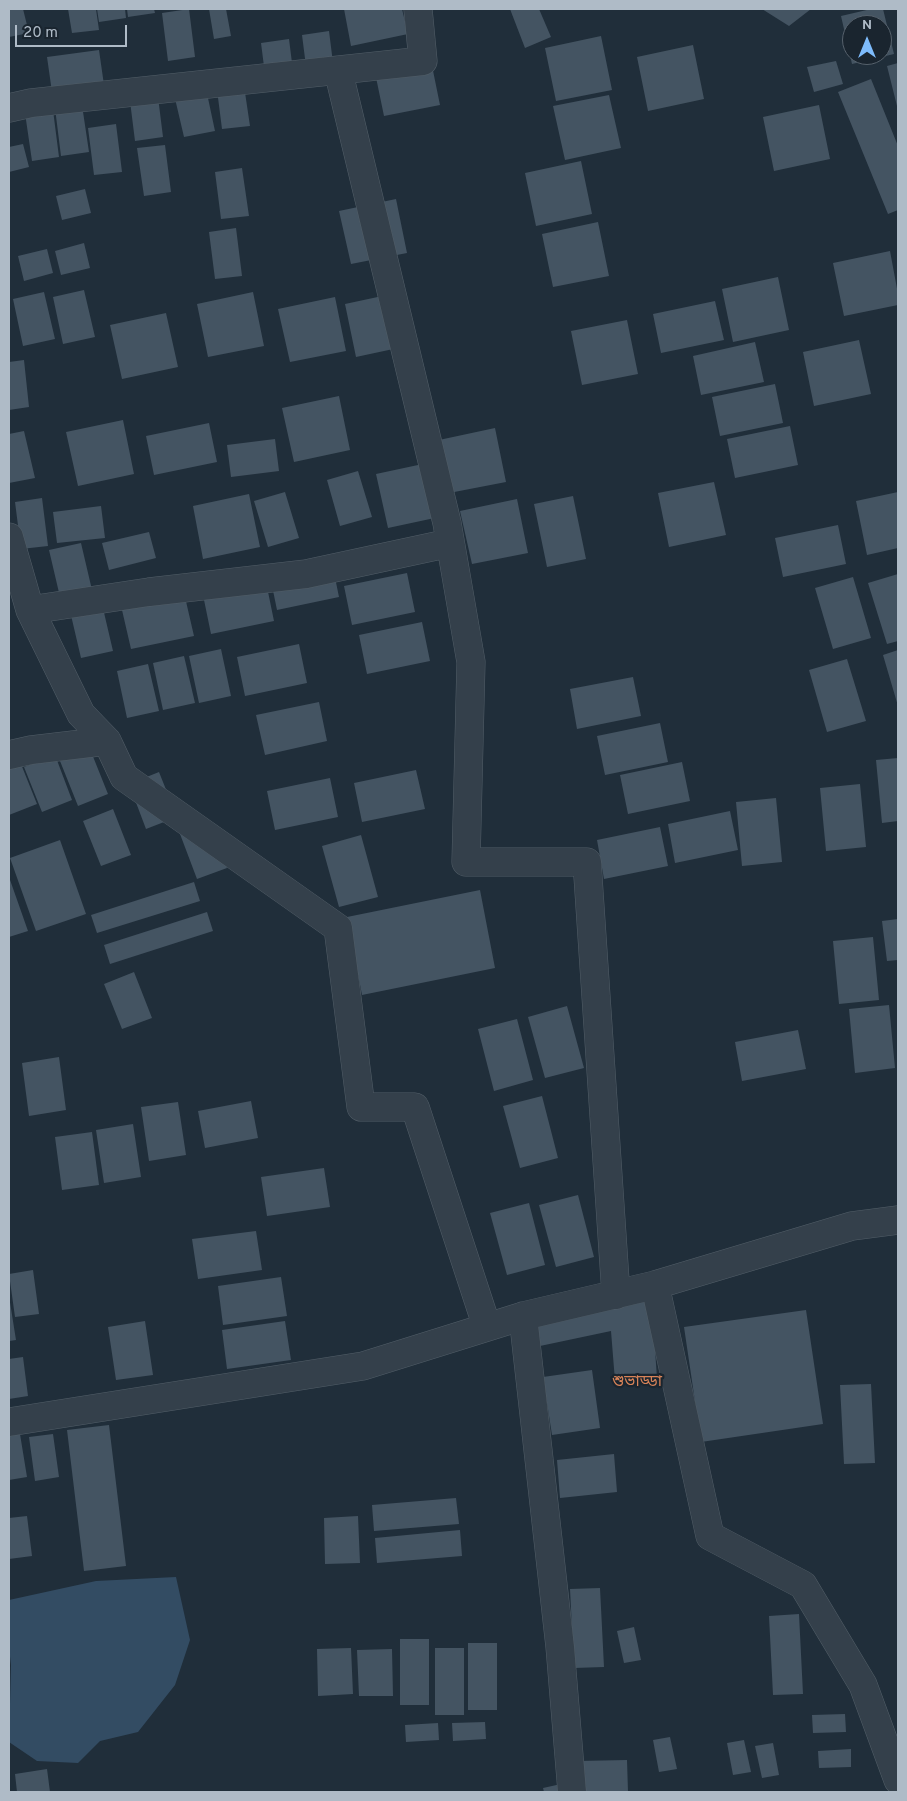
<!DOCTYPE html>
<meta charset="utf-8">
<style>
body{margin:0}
#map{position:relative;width:907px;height:1801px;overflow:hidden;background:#202e3a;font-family:Overpass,sans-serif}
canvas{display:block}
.frame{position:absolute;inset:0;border:10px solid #afbbc7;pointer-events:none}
.north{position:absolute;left:842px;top:15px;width:50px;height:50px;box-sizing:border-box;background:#1a252f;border:1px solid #56616c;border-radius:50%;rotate:0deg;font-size:14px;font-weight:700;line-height:20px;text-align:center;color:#afbbc7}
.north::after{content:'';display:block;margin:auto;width:18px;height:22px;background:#7ebcfc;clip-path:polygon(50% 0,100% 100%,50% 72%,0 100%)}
.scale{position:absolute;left:15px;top:25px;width:112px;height:22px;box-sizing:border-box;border:2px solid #afbbc7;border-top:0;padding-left:6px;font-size:15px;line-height:18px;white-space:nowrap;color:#afbbc7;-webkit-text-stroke:4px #1a252f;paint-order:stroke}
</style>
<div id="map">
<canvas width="907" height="1801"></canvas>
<div class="frame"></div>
<div class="north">N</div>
<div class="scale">20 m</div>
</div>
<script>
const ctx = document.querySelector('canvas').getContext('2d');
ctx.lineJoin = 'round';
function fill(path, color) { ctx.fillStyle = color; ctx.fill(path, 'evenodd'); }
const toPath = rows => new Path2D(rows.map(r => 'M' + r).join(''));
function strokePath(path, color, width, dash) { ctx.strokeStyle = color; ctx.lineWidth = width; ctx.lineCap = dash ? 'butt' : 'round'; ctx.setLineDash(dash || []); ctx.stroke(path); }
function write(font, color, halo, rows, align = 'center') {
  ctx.font = font + ' Overpass,"Noto Sans Bengali",sans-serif'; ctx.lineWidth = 4.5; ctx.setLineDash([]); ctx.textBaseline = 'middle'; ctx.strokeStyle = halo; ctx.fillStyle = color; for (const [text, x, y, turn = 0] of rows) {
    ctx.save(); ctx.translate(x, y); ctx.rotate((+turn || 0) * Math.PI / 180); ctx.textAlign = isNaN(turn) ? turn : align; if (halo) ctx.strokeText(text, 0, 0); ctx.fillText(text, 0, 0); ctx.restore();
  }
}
fill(toPath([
 [176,1577,190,1640,175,1685,138,1732,100,1741,78,1763,37,1761,9,1742,11,1665,9,1648,9,1600,96,1581]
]), '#334c63');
fill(toPath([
 [9,9,23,9,29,33,9,37],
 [68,9,96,9,99,30,72,33],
 [97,9,125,9,126,18,99,22],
 [127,9,154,9,155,13,128,17],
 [189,9,195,57,168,61,162,13],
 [209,9,226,9,231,36,214,39],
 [344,9,402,9,408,34,351,46],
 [510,9,539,9,551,37,525,48],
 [762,9,811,9,789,26],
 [871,9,883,9,894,54,852,64,841,16],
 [852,25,882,25,882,55,852,55],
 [329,31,335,79,308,82,302,35],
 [601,36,612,90,556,101,545,48],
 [289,39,295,87,267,90,261,43],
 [693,45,704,99,648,111,637,57],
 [99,50,104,85,52,92,47,57],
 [429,51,440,105,384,116,373,63],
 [836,61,843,84,814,92,807,67],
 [898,63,898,110,887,66],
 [243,79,250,126,222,129,216,82],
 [871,79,898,146,898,210,888,214,838,92],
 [205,84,215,131,184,137,173,90],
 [157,89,163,137,135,141,129,93],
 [609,95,621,148,565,160,553,106],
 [82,105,89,152,61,156,55,108],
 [819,105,830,159,774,171,763,117],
 [53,110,59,157,32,161,25,113],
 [116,124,122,172,94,175,88,128],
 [23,144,29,167,9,172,9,147],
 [165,145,171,192,144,196,137,148],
 [581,161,592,214,536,226,525,173],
 [242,168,249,216,221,219,215,172],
 [85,189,91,213,62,220,56,196],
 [396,199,407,253,351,264,339,211],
 [598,222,609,276,553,287,542,234],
 [236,228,242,276,215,279,209,232],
 [84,243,90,268,61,275,55,251],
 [47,249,53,273,24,281,18,256],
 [890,251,898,294,898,305,844,316,833,263],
 [778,277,789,330,733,342,722,289],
 [84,290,95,337,63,344,53,297],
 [44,292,55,339,23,346,13,299],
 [253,292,264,346,208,357,197,304],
 [401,292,412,345,356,357,345,304],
 [335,297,346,351,290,362,278,309],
 [715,301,724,340,661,353,653,314],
 [166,313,178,367,122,379,110,325],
 [627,320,638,374,582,385,571,331],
 [859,340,871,394,814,406,803,352],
 [755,342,764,382,701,395,693,356],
 [24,360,29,407,9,410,9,362],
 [775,384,783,423,720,436,712,397],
 [339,396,350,450,294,462,282,408],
 [123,420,134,474,78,486,66,432],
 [209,423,217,462,154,475,146,436],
 [790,426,798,465,735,478,727,439],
 [495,428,506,482,449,493,439,440],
 [24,431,35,478,9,483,9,434],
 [275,439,279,471,231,477,227,445],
 [432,462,444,516,388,528,376,474],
 [358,471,372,517,340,526,327,480],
 [714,482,726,535,669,547,658,493],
 [285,492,299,538,268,547,254,501],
 [898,492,898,548,867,555,856,501],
 [249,494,260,547,203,559,193,506],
 [573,496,586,559,547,567,534,504],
 [42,498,48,546,21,549,15,502],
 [517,499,528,553,472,564,460,511],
 [101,506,105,538,57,543,53,512],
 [838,525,846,564,783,577,775,538],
 [149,532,156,558,109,570,102,543],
 [81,543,92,590,60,597,49,550],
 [331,558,339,597,277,610,269,571],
 [407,573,415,612,352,625,344,586],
 [898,574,898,641,887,644,868,583],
 [853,577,871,638,833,649,815,588],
 [266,582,274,621,211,634,203,595],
 [185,597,194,636,131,649,122,610],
 [102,604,113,651,81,658,70,611],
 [422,622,430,661,367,674,359,635],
 [299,644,307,683,245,696,237,657],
 [221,649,231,696,199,703,189,656],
 [898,650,898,706,883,655],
 [184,656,195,703,163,710,153,663],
 [847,659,866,721,827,732,809,670],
 [148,664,159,711,127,718,117,671],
 [633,677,641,716,577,729,570,689],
 [319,702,327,741,265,755,256,715],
 [660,723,668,762,605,775,597,736],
 [90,749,108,794,78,806,60,761],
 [55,755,72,800,42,812,24,767],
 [898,758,898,821,882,823,876,760],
 [19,759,37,804,9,815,9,763],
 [682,762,690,801,628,814,620,775],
 [416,770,425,809,362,822,354,783],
 [159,772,177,817,146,829,129,784],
 [330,778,338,817,275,830,267,791],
 [860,784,866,847,826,851,820,788],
 [776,798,782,862,742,866,736,802],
 [113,809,131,855,101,866,83,821],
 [730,811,738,850,675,863,668,824],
 [210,822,227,868,197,879,180,834],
 [660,827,668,866,604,879,597,840],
 [361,835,378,897,339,907,322,846],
 [60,840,86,914,36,931,10,858],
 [9,877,28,931,9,937],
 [194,882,200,901,97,933,91,915],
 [480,890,495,968,362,995,347,917],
 [207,912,213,931,110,964,104,945],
 [898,919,898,960,887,961,882,921],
 [873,937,879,1000,839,1004,833,941],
 [134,972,152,1018,122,1029,104,984],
 [889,1005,895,1068,855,1073,849,1009],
 [567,1006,584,1068,545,1078,528,1017],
 [517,1019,533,1080,494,1091,478,1029],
 [798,1030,806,1069,742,1081,735,1042],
 [59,1057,66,1110,29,1116,22,1063],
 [542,1096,558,1158,520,1168,503,1106],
 [251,1101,258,1138,205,1148,198,1111],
 [178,1102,186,1155,149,1161,141,1107],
 [133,1124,141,1177,104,1183,96,1130],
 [92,1132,99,1185,62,1190,55,1137],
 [324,1168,330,1207,267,1216,261,1177],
 [578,1195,594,1257,556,1267,539,1205],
 [529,1203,545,1265,507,1275,490,1213],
 [256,1231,262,1270,198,1279,192,1239],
 [33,1270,39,1314,15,1317,9,1274],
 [281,1277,287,1316,223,1325,218,1286],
 [9,1296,16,1340,9,1341],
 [648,1297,653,1321,657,1378,615,1381,611,1331,540,1346,535,1322],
 [806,1310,823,1424,701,1442,684,1327],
 [145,1321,153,1375,116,1380,108,1327],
 [285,1321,291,1360,227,1369,222,1330],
 [23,1357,28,1396,9,1399,9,1359],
 [592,1370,600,1428,552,1435,543,1377],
 [871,1384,875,1463,844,1464,840,1385],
 [109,1425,126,1566,84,1571,67,1430],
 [20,1434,27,1477,9,1480,9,1436],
 [53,1434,59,1477,35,1481,29,1437],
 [614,1454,617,1492,560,1498,557,1460],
 [456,1498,459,1524,374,1531,372,1505],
 [27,1516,32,1556,9,1559,9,1518],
 [358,1516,360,1563,325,1564,324,1518],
 [460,1530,462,1556,377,1563,375,1538],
 [600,1588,604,1667,574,1668,570,1589],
 [799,1614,803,1694,773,1695,769,1616],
 [634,1627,641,1660,624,1663,617,1631],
 [400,1639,429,1639,429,1705,400,1705],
 [468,1643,497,1643,497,1710,468,1710],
 [351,1648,353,1694,318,1696,317,1649],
 [435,1648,464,1648,464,1715,435,1715],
 [392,1649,393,1696,359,1696,357,1650],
 [845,1714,846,1732,813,1733,812,1715],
 [485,1722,486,1739,453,1741,452,1723],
 [438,1723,439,1740,406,1742,405,1725],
 [670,1737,677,1769,659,1772,653,1740],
 [744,1740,751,1772,733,1775,727,1743],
 [773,1743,779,1775,762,1778,755,1746],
 [851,1749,851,1767,819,1768,818,1751],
 [627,1760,628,1792,578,1792,577,1761],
 [47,1769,50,1792,17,1792,15,1774],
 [561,1784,562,1792,544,1792,543,1788]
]), '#445462');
const street = toPath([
 [338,70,447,523,471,662,466,862,587,862,616,1295],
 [9,108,31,103,423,61,418,9],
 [9,537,30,610,81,714,107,741,31,750,9,755],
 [30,610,149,592,306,574,450,543],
 [107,741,124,777,338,928,361,1107,415,1107,487,1327],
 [655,1285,710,1536,803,1585,863,1685,898,1780],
 [523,1316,560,1647,572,1792],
 [9,1422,363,1366,523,1316,655,1285,852,1226,898,1220]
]);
strokePath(street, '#525e68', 29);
strokePath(street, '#34404b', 28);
write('16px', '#d88358', '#1a252f', [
 ["শুভাড্ডা",637,1383]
]);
</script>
